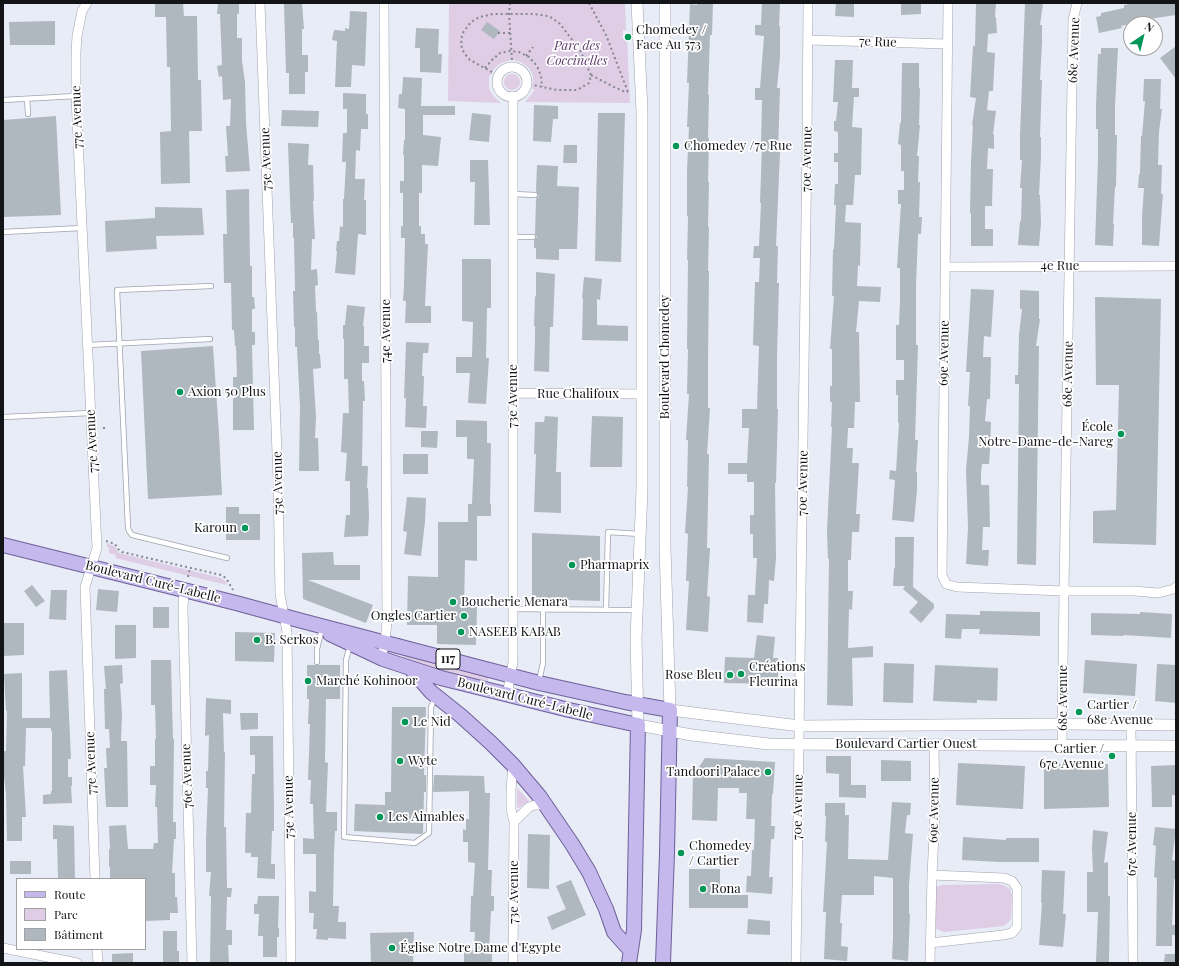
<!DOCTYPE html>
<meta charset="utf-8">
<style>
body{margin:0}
#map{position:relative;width:1179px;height:966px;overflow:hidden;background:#e8ecf7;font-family:"Playfair Display",serif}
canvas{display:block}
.frame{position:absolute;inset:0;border:4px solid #131418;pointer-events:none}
.legend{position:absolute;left:16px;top:878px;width:130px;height:72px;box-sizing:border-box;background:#fff;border:1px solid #a1a1a3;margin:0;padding:5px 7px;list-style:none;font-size:12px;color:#131418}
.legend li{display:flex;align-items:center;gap:8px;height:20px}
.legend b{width:20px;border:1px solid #a1a1a3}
.north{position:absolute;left:1123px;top:16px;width:40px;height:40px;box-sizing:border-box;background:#fff;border:1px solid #a1a1a3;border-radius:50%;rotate:35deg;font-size:11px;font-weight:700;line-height:16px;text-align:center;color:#131418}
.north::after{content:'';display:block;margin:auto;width:14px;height:18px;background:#009658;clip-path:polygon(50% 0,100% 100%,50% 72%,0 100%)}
</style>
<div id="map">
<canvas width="1179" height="966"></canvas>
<div class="frame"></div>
<ul class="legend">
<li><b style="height:5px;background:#c5b8ec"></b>Route</li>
<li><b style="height:11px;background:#decde4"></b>Parc</li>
<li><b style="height:11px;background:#afb7bf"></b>Bâtiment</li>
</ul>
<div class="north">N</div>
</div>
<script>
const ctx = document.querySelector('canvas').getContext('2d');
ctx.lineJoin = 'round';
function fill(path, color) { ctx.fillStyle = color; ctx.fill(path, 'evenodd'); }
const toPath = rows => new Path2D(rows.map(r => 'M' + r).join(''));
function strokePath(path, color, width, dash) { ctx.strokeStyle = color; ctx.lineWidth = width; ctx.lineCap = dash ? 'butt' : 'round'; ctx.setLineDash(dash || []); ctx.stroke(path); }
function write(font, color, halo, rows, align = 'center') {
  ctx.font = font + ' "Playfair Display",serif'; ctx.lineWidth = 3.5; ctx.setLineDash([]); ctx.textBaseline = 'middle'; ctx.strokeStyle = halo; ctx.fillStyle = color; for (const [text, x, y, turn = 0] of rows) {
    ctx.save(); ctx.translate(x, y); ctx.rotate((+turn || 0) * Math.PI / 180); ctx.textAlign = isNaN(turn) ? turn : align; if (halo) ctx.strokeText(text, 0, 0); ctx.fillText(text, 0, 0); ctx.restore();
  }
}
fill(toPath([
 [449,3,625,3,626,30,623,30,623,38,627,38,630,103,525,102,535,90,532,89,533,76,529,68,521,62,512,60,501,63,494,69,491,75,489,75,489,89,494,97,501,103,448,101],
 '504 82a8 8 0 1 1 16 0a8 8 0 1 1-16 0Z',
 [107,543,115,547,119,553,221,578,226,582,227,585,115,558,116,555,109,553,109,547,107,547],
 [401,653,489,677,487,682,410,661,401,655],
 [517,788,529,801,519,808,517,807],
 [1000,884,1005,886,1010,889,1012,895,1011,918,1009,922,1004,926,944,932,935,928,933,925,934,892,936,887,942,885]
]), '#decde4');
fill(toPath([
 [155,3,183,3,184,16,197,16,198,80,201,80,202,131,189,131,190,183,161,184,160,132,171,131,170,67,167,67,166,17,155,17],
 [218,3,239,3,239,14,237,14,237,38,242,38,242,61,245,82,246,123,250,171,226,172,225,156,228,156,226,126,230,126,231,99,223,100,222,76,219,77,217,66,222,65,220,14,217,14],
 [284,3,302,3,304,29,302,29,302,55,308,55,308,72,305,72,305,94,289,94,289,73,286,73],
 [697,3,713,3,712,35,710,35,708,94,709,95,708,138,709,138,708,182,709,182,708,227,709,227,708,271,709,271,708,361,708,408,710,408,707,454,709,454,707,548,710,548,707,596,710,597,708,632,686,630,689,581,686,581,688,534,685,533,688,487,687,487,688,440,686,440,689,394,687,394,688,349,687,349,688,260,687,260,688,216,687,216,687,171,689,127,687,127,689,83,687,83,690,4,697,5],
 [762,3,780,3,779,26,780,26,780,57,777,88,780,88,778,152,780,152,776,246,778,246,777,283,779,283,777,356,777,409,778,409,776,483,775,483,776,558,774,581,769,580,768,604,764,604,763,623,747,622,748,595,755,595,757,558,753,558,753,534,750,534,750,515,754,515,754,482,747,482,747,474,728,474,728,463,747,463,749,428,742,428,742,409,757,409,759,346,753,345,755,282,759,282,760,258,753,258,754,246,759,246,761,203,760,203,762,146,761,146,762,100,755,100,755,88,760,88,764,36,755,35,755,25,761,25],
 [836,3,854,3,854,17,835,16],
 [901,3,921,3,921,14,901,15],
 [976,3,996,3,995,17,996,18,997,33,988,34,987,52,995,53,993,91,989,91,987,110,996,111,993,134,994,134,994,149,988,148,987,169,993,169,992,206,985,206,985,229,993,229,993,246,971,246,971,213,970,213,971,162,973,125,972,125,976,98,970,97,973,46,975,46],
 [1025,3,1043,3,1040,25,1042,25,1042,42,1040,80,1042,80,1040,137,1041,137,1041,156,1039,195,1040,195,1041,223,1039,246,1018,245,1020,221,1021,221,1022,188,1020,188,1022,160,1020,160,1020,136],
 [1136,3,1176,3,1176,15,1149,19,1150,20,1121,26,1122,28,1099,33,1096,17,1101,16,1101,13,1124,8,1124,5],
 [350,11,367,12,365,66,352,65,351,87,335,87,337,41,332,40,334,30,345,31,345,28,349,29],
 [55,21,55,45,10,45,9,22],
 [487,22,500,31,494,39,481,30],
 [416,28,439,29,438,54,442,54,441,73,420,72,420,48,415,48],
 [1176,46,1176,79,1160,58],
 [1101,48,1118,48,1115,106,1115,135,1117,135,1116,187,1115,187,1113,224,1114,224,1113,246,1095,245,1098,158,1098,129,1096,129,1096,106,1098,54,1101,54],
 [835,60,853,60,852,88,859,88,859,97,854,97,852,127,862,128,861,175,855,175,853,205,846,205,845,222,861,223,860,266,858,265,857,286,881,287,880,302,859,301,856,332,859,332,860,402,855,402,854,428,848,428,847,448,853,448,852,463,859,463,856,514,860,514,859,532,852,532,851,560,848,560,848,591,853,591,852,610,849,609,848,648,873,646,873,657,852,658,853,706,827,705,829,559,828,559,827,531,832,427,831,427,832,402,830,402,830,386,832,386,832,349,830,349,834,296,832,296,833,249,834,249,836,205,834,205,835,184,838,184,838,162,834,162,834,153,838,153,838,132,834,131,834,121,836,121,838,102,833,102],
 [902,63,919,63,919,88,920,88,919,125,920,125,917,156,919,156,918,182,920,182,919,217,922,217,921,234,918,234,916,285,916,345,918,345,915,440,918,440,916,472,917,472,917,490,914,522,892,520,895,480,889,479,890,470,896,471,899,423,898,423,898,395,896,395,896,380,904,380,904,360,896,360,896,325,899,325,900,300,900,268,897,268,901,204,898,204,898,190,904,190,904,171,901,171,901,145,898,144,900,123,901,123],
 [403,77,422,78,421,106,455,106,455,115,423,115,423,135,441,137,438,166,422,165,422,193,419,193,419,226,421,226,421,234,425,234,425,244,428,244,425,306,431,306,431,323,405,323,406,301,403,301,404,287,405,238,401,238,401,226,403,226,403,193,400,193,400,181,404,181,404,155,403,155,404,140,405,140,405,109,398,108,399,94,402,94],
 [1144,79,1161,79,1160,109,1162,109,1159,132,1158,165,1162,165,1161,194,1163,194,1159,246,1142,245,1142,216,1144,188,1138,188,1139,174,1140,174,1141,136,1142,136,1145,101,1143,101],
 [343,93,366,94,366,114,368,114,368,129,361,129,360,151,356,150,355,179,365,179,364,200,366,200,366,235,358,234,355,275,335,273,337,251,336,251,337,241,339,241,340,226,343,227,343,199,344,199,346,162,342,162,343,133,347,133,347,109,343,109],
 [534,105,558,106,558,119,553,119,551,142,533,141],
 [282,110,319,111,318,127,281,126],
 [472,113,491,115,489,142,469,140],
 [598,113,625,113,621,262,595,261],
 [56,116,61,215,3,217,3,120],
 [288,143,309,144,308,165,313,165,314,201,313,201,315,239,312,239,311,270,317,269,318,285,315,286,316,312,317,312,318,340,319,340,319,354,320,354,321,368,313,369,316,417,315,438,318,438,319,471,299,471,300,407,297,347,295,347,295,327,294,327,293,291,295,291,294,238,293,238,293,223,291,223,290,201],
 [564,145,577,145,577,163,563,163],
 [470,160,488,160,490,225,474,225,475,182,470,182],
 [537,165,558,166,557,186,579,187,577,249,559,249,559,260,536,259,536,248,534,248,534,240,537,237,535,234,536,199,539,196,536,191],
 [249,189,250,266,252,266,252,297,254,297,255,309,252,309,252,332,255,332,255,345,252,345,254,430,233,430,233,377,237,377,236,346,235,346,234,330,232,330,231,283,224,283,223,234,227,234,226,190],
 [155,207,202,208,204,235,156,236,157,249,106,252,105,221,155,218],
 [462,259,491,259,491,308,487,308,486,358,489,358,486,404,468,403,470,373,456,373,456,357,472,357,473,322,462,321],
 [536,272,555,274,553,327,550,327,549,372,534,371,535,339,535,326,534,326,535,296,536,297],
 [584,277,602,279,600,300,597,299,597,325,628,326,628,341,582,340,583,298,582,298],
 [971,289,994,290,991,337,984,336,983,357,991,357,990,399,987,399,985,421,991,422,990,450,989,464,982,464,981,473,981,485,989,485,990,527,983,527,982,550,989,550,988,566,966,564,968,527,966,470,969,437,970,406,968,406,970,372,966,372],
 [1020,290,1039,291,1039,319,1040,319,1036,346,1039,346,1036,565,1017,564,1019,384,1015,384,1015,375,1018,375,1019,335,1022,309,1020,309],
 [1095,297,1161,299,1156,545,1093,543,1093,511,1116,510,1119,385,1096,385],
 [347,305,365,307,363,326,364,326,364,346,369,346,369,363,362,363,362,381,364,381,365,401,363,401,362,466,368,466,367,488,368,488,369,516,368,536,344,537,346,515,350,515,350,481,345,481,347,453,341,452,343,413,349,413,348,379,344,379,344,339,343,339,343,325,345,325],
 [406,342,429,343,428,353,423,353,422,376,424,376,423,406,427,406,426,428,405,427,406,398,404,398],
 [213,346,219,434,222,495,148,499,141,351],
 [545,416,558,417,556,472,561,472,561,513,534,512,536,454,534,454,535,422,544,422],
 [592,416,623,417,622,467,590,467],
 [456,420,487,421,487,443,491,443,490,504,491,504,491,516,477,516,477,561,465,560,464,607,477,607,476,645,437,644,437,625,407,625,408,576,438,577,438,522,468,522,468,504,472,504,474,459,467,459,467,437,456,437],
 [421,431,438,431,437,448,421,447],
 [403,454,428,454,428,474,403,474],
 [407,497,426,498,425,522,421,556,404,554,407,532,403,531],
 [226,507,239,507,239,514,260,514,260,540,226,540],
 [532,533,600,536,600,601,532,599],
 [895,537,914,537,913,587,934,604,934,608,921,623,909,612,918,602,903,589,905,586,893,586,894,568,895,568],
 [333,552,334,565,360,565,360,580,308,580,373,605,366,623,303,599,302,553],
 [32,585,45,601,36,607,24,591],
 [98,589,119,591,117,612,96,610],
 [51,590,67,590,66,620,49,619],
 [153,607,169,607,169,628,153,628],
 [980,611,1040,612,1040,636,979,634,980,629,962,629,961,639,945,638,946,614,980,615],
 [1140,612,1172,614,1171,638,1124,635,1123,636,1091,635,1091,613,1140,614],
 [3,623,24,623,24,655,3,656],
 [115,625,136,625,136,658,115,659],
 [235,632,275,633,274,662,235,661],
 [757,635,775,637,773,658,778,658,778,684,724,683,725,657,754,658],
 [151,660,171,660,172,705,173,739,174,739,173,822,176,822,176,839,174,839,172,873,175,873,175,897,177,897,178,913,170,913,170,920,145,921,145,879,110,879,110,867,109,867,109,849,110,849,109,826,126,825,128,849,153,849,154,843,158,843,157,807,155,807,156,785,150,785,150,766,155,766,155,739,156,739,155,705,151,705],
 [1085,660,1137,664,1135,696,1083,693],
 [884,663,914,664,913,703,883,702],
 [1157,664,1176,665,1176,703,1155,701],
 [122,665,123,683,120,684,122,714,121,741,127,741,128,807,106,807,104,768,107,768,106,748,110,748,109,729,105,729,104,689,106,689,104,666],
 [307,665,340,665,340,699,326,699,325,762,328,763,326,812,337,812,337,831,335,831,334,854,333,906,339,906,338,922,346,922,346,939,328,938,328,940,316,939,317,929,313,929,314,913,309,913,309,891,316,892,316,854,303,854,303,838,314,839,313,804,310,804,311,780,308,780,310,724,308,724,309,699,307,699],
 [935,665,998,668,997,701,977,700,977,703,933,701],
 [67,670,71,759,68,759,68,777,72,777,72,786,71,786,72,803,43,804,43,795,51,794,51,791,52,791,52,731,51,731,51,728,26,728,25,766,23,766,26,817,22,817,22,841,7,841,6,794,3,766,3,751,6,751,7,711,6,711,4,674,22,673,22,718,50,718,49,671],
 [206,698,231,700,231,714,223,713,224,752,225,752,224,827,226,827,227,888,232,888,231,897,227,897,226,930,232,930,232,945,228,945,229,963,210,963,211,896,209,896,211,872,206,872,206,840,208,788,206,788,206,771,208,771,209,735,205,736],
 [392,707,426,707,424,775,426,775,426,792,424,792,423,833,421,834,354,831,355,804,385,805,385,792,391,792],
 [240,713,258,713,258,729,241,730],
 [250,736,273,736,274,814,274,831,272,831,271,864,275,864,275,879,257,878,258,857,251,857,251,853,245,853,246,813,251,813,252,774,255,774,255,755,250,755],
 [826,756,851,756,851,785,866,785,866,798,839,797,839,774,826,773],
 [705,758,775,762,773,794,772,794,771,826,775,826,774,839,771,839,769,877,773,877,772,894,746,892,747,876,751,876,752,850,754,850,755,819,746,819,747,793,739,793,739,788,718,788,717,821,692,820,693,776],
 [881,760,911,761,911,781,881,781],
 [958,763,1025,766,1023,809,956,805],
 [1044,764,1108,764,1109,807,1044,809],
 [1176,765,1176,795,1172,795,1172,807,1152,807,1151,766],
 [434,775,484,776,485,793,490,793,488,870,492,870,491,896,494,896,494,911,491,911,489,950,492,950,492,963,464,963,464,950,474,950,475,932,470,932,471,896,473,896,475,863,468,862,468,842,463,842,463,829,466,830,466,819,469,819,469,791,433,792],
 [892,802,911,803,910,815,907,815,905,833,913,834,909,885,909,914,910,914,908,961,892,959,893,938,893,878,874,876,874,895,842,895,840,923,842,923,841,946,848,947,847,961,824,959,826,912,823,912,827,842,825,842,826,816,825,816,825,803,845,803,845,815,849,815,848,859,888,860],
 [53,825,74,826,75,879,58,879,57,839,53,839],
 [1155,827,1176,829,1172,860,1176,861,1176,879,1174,879,1172,925,1176,925,1176,935,1172,935,1172,946,1156,946,1157,878,1154,877,1156,846,1153,845],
 [1093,830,1108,832,1104,863,1108,862,1108,896,1110,896,1109,963,1096,963,1098,912,1087,912,1087,872,1093,872,1092,848],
 [528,834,550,835,549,889,527,888],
 [963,837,1006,840,1006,838,1039,838,1039,862,999,862,962,860],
 [10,861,31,861,31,874,10,874],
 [689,869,720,869,720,895,748,895,748,908,689,908],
 [1042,870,1065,871,1063,914,1066,914,1063,947,1039,945,1042,903,1041,902],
 [571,880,586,915,552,930,547,917,566,909,556,886],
 [258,896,279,896,278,928,279,928,279,937,277,937,277,957,263,957,263,936,258,936,259,914,254,914,254,904,257,904],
 [748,919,770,921,770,935,747,934],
 [163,931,177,931,177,951,179,951,179,963,163,963],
 [414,932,413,963,371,963,370,933],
 [133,953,133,963,112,963,112,954],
 [1165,954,1176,954,1176,963,1164,963]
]), '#afb7bf');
const service = toPath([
 [27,99,28,114],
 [3,100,76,96],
 [513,194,535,195],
 [3,232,82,228],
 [513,237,533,237],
 [211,286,117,290,128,527,129,531,132,535,227,558],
 [88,345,210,339],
 [3,417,91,413],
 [513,609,637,610],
 [606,610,608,532,640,534],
 [350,645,346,660,344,837,415,843,429,833,431,707,435,698],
 [317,662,317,649,322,628],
 [539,681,543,663,543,610]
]);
const minor = toPath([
 [87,3,82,11,77,36,76,52,76,96,97,548,85,587,95,879],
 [260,3,278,480,280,594,287,632,291,963],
 [948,3,942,575,946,584,957,587,1064,591,1134,591,1158,593,1174,589,1176,587],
 [808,40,947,44],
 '497 82a15 15 0 1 1 30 0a15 15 0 1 1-30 0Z',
 [945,267,1176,266],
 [513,393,642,394],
 [184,589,183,609,192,963],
 [381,658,385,642,387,622,384,3],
 [507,695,513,662,513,96],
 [1131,725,1133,963],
 [1062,745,1064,591,1073,20,1077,3],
 [513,765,511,790,511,809,514,822,513,963],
 [514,822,529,807,535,805,546,805],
 [930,943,1003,935,1012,933,1017,927,1017,888,1012,881,1004,878,932,875],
 [3,948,77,963],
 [97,949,98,963],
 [796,963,807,142,808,3],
 [930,963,932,875,935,813,934,745]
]);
const tertiary = toPath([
 [637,3,642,111,642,489,636,639,638,725,692,735,769,744,1176,746],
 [665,3,665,547,670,710,800,726,1063,724,1176,725]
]);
const primary = toPath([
 [3,545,236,603,302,621,539,683,625,702,670,710,667,853,663,963],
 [330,634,383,659,441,678,569,710,638,725,634,930,629,963],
 [412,670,431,692,460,715,491,743,513,765,540,797,572,844,589,872,606,909,614,932,630,950]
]);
strokePath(service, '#a0a3ad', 6);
strokePath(minor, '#a0a3ad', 10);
strokePath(tertiary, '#a0a3ad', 12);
strokePath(primary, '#6e609a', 16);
strokePath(toPath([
 [510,3,509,14,512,60],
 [589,3,606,35,628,92,630,92],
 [498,33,510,33],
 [526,56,533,47],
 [485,68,492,60,500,53,510,51,519,52,529,57,537,66,541,76,542,87],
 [492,72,470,60,464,53,461,45,462,35,464,31,471,22,480,17,493,14,533,14,548,16,552,18,560,24,580,50,591,75,589,83,577,90,557,90,533,85],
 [591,75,614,87,623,91,628,92],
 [103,428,108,428],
 [106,541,115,544,118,549,122,552,221,575,226,578,233,590],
 [188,577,190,568]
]), '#84878e', 2, [2, 3]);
strokePath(service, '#fff', 4.5);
strokePath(minor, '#fff', 9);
strokePath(tertiary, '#fff', 11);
strokePath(primary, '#c5b8ec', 14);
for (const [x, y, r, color] of [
 [628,37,4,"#009658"],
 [676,146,4,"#009658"],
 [180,392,4,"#009658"],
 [1121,434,4,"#009658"],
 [245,528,4,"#009658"],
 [572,565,4,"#009658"],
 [453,602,4,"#009658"],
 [464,616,4,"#009658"],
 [461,632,4,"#009658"],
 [257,640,4,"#009658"],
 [741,674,4,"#009658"],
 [730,675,4,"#009658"],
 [308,681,4,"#009658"],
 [1079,712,4,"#009658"],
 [405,722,4,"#009658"],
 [1112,756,4,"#009658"],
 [400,761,4,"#009658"],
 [768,772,4,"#009658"],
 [380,817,4,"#009658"],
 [681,853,4,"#009658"],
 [703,889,4,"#009658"],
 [392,948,4,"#009658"]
]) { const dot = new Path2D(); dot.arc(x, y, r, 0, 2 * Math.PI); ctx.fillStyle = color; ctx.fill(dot); strokePath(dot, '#fff', 1.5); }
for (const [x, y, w] of [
 [448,659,24]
]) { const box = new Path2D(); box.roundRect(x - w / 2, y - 10, w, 20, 3); ctx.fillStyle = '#fff'; ctx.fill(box); strokePath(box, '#131418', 1); }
write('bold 12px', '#131418', null, [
 ["117",448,659]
]);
write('13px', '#131418', '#fff', [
 ["Chomedey /",636,30],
 ["Face Au 573",636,45],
 ["Chomedey /7e Rue",684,146],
 ["Axion 50 Plus",188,392],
 ["École",1113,427,"right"],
 ["Notre-Dame-de-Nareg",1113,442,"right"],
 ["Karoun",237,528,"right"],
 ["Pharmaprix",580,565],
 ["Boucherie Menara",461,602],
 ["Ongles Cartier",456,616,"right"],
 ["NASEEB KABAB",469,632],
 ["B. Serkos",265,640],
 ["Créations",749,667],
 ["Fleurina",749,682],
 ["Rose Bleu",722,675,"right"],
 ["Marché Kohinoor",316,681],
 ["Cartier /",1087,705],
 ["68e Avenue",1087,720],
 ["Le Nid",413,722],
 ["Cartier /",1104,749,"right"],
 ["67e Avenue",1104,764,"right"],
 ["Wyte",408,761],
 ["Tandoori Palace",760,772,"right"],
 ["Les Aimables",388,817],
 ["Chomedey",689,846],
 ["/ Cartier",689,861],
 ["Rona",711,889],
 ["Église Notre Dame d'Egypte",400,948]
], 'left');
write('13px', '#131418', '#fff', [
 ["7e Rue",878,42,2],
 ["68e Avenue",1074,50,-88],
 ["77e Avenue",77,117,-92],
 ["75e Avenue",266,159,-92],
 ["70e Avenue",807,159,-89],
 ["4e Rue",1060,266],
 ["74e Avenue",386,331,-90],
 ["69e Avenue",944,353,-89],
 ["Boulevard Chomedey",665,357,-90],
 ["68e Avenue",1068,374,-89],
 ["Rue Chalifoux",578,394],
 ["73e Avenue",513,396,-90],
 ["77e Avenue",92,441,-93],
 ["75e Avenue",278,483,-91],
 ["70e Avenue",803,483,-89],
 ["Boulevard Curé-Labelle",153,582,14],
 ["68e Avenue",1063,698,-90],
 ["Boulevard Curé-Labelle",525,699,14],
 ["Boulevard Cartier Ouest",906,744],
 ["77e Avenue",91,763,-92],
 ["76e Avenue",187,776,-92],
 ["75e Avenue",289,807,-91],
 ["70e Avenue",798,807,-89],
 ["69e Avenue",934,810,-89],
 ["67e Avenue",1132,844,-90],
 ["73e Avenue",514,892,-90]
]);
write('italic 13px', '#613d6e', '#fff', [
 ["Parc des",577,46],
 ["Coccinelles",577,61]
]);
</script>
